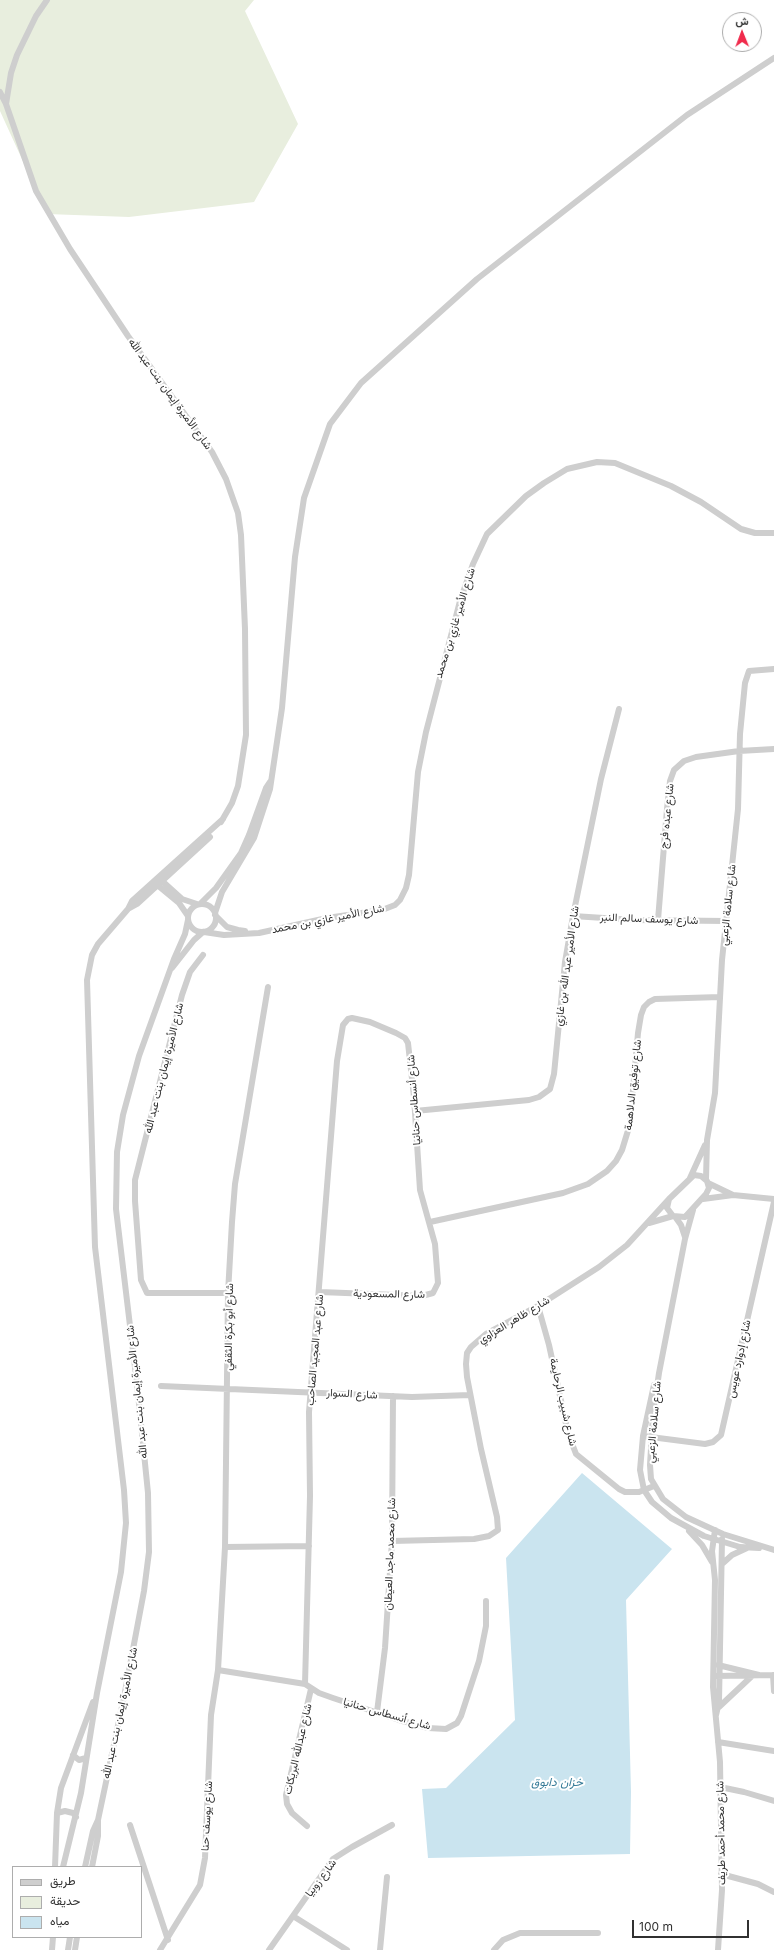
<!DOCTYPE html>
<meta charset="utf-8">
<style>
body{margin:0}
#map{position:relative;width:774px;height:1950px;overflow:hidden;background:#fff;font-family:Inter,Vazirmatn,sans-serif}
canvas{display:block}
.legend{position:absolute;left:12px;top:1866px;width:130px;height:72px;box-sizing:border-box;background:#fff;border:1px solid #adadad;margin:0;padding:5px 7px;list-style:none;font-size:12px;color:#313131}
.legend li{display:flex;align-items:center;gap:8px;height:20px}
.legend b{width:20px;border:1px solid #adadad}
.north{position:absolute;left:722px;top:12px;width:40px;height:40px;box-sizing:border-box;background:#fff;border:1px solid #adadad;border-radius:50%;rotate:359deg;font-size:11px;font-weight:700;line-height:16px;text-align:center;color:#313131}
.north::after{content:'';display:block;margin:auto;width:14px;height:18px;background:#f02b4c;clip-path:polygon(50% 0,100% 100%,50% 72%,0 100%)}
.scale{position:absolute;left:632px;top:1920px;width:117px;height:18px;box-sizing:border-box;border:2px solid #313131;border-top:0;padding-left:5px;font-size:12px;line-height:14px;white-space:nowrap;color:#313131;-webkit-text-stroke:3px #fff;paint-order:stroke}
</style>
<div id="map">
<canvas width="774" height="1950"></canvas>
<ul class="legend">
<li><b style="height:5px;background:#cecece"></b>طريق</li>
<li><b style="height:11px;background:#e8eede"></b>حديقة</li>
<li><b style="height:11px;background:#cae4ef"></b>مياه</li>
</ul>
<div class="north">ش</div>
<div class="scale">100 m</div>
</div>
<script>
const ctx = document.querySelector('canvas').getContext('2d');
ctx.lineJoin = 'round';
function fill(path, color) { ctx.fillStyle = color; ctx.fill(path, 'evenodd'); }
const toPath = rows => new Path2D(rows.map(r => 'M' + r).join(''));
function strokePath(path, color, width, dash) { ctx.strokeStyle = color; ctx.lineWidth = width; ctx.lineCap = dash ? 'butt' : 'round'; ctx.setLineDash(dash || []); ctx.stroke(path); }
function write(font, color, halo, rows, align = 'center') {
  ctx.font = font + ' Inter,Vazirmatn,sans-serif'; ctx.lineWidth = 4; ctx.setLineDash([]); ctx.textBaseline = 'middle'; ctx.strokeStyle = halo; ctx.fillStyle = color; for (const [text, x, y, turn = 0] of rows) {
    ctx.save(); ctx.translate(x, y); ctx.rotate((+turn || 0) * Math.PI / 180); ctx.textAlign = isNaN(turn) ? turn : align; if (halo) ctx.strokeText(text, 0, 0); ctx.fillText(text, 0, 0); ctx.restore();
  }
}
fill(toPath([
 [0,0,254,0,245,11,298,124,254,202,129,217,47,214,0,111]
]), '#e8eede');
fill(toPath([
 [582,1473,672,1549,626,1600,631,1792,630,1854,428,1858,422,1789,446,1788,515,1720,506,1558]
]), '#cae4ef');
strokePath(toPath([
 [47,0,36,16,17,55,11,73,6,104,36,191,70,249,128,336,212,452,226,479,238,513,241,535,245,629,246,735,238,786,232,803,221,822],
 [0,92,6,104],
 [161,880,182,899,197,904],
 [156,884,179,903,188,916],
 [200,904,216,888,241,853,249,835,266,788,270,782],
 '188 918a14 14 0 1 1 28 0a14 14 0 1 1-28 0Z',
 [128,909,137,904,210,837],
 [215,913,222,892,254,838,270,789,282,708,295,557,304,498,330,424,361,383,477,279,687,115,774,58],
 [215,915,227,927,238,930,245,931],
 [573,916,635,920,726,921],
 [658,920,667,809,670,781,674,770,684,761,696,757,739,751,774,749],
 [204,932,224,935,259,933,327,918,382,910,395,905,400,900,406,888,409,875,418,772,426,732,460,601,473,564,487,534,526,496,544,483,567,469,597,462,615,463,671,486,701,502,741,529,755,533,774,533],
 [203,955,190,972,182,995,135,1180,135,1201,141,1280,147,1293,228,1293],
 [172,968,194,940,203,932],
 [415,1111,529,1100,539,1097,550,1089,554,1074,565,962,573,916,601,779,619,709],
 [694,1175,701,1176,707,1181,709,1188,706,1194,685,1217,673,1216,667,1208,669,1199,694,1175],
 [690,1178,705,1145],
 [706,1179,707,1140,715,1093,722,960,738,809,740,734,745,683,749,671,774,669],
 [708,1183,733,1195],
 [703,1199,733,1195,774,1199],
 [693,1210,685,1239,659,1373,653,1415,650,1465,651,1479,663,1499,686,1517,723,1534,774,1550],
 [676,1218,681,1225,685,1237],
 [430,1222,563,1193,588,1184,607,1171,616,1161,622,1150,630,1124,638,1033,641,1015,644,1007,649,1002,655,999,720,997],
 [649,1223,673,1216],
 [538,1306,549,1345,568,1433,576,1454,619,1489,625,1492,639,1492,654,1486],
 [654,1385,643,1436,640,1470,644,1490,652,1502,671,1518,704,1536,740,1547,759,1548],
 [161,1386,412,1397,470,1395],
 [643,1436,705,1444,713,1442,721,1435,774,1202],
 [715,1530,712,1551,715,1580,713,1687,720,1762,722,1890,718,1950],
 [689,1531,702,1545,712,1562],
 [392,1541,474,1539,489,1536,498,1530,497,1517,481,1449,467,1377,466,1364,467,1353,471,1347,486,1334,538,1306,599,1267,627,1245,669,1199],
 [225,1547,309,1546],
 [722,1564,732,1555,747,1548],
 [718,1665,759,1675],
 [218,1670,305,1684,319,1693,333,1698,399,1720,428,1728,446,1729,457,1723,461,1716,479,1661,486,1626,486,1601],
 [773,1675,774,1691],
 [716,1676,774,1675],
 [305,1684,310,1496,309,1412,337,1061,343,1025,348,1019,352,1018,370,1022,396,1033,405,1038,408,1043,414,1097,420,1190,435,1244,438,1283,433,1293,422,1296,320,1292],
 [719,1707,752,1676],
 [377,1712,385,1648,392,1541,393,1396],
 [716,1715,719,1702,722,1539],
 [718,1742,774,1751],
 [73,1755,79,1760,86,1758],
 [720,1787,744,1792,774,1801],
 [57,1813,65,1811,73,1813,76,1817],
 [130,1825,168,1940],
 [307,1826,292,1813,287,1804,286,1795,311,1689],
 [55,1867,57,1813,61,1788,93,1702],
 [63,1867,81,1793,97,1693,121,1572,126,1523,124,1490,95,1247,87,980,92,955,98,944,128,909,132,901,223,819],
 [85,1867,93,1831,98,1820,124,1697,144,1591,149,1552,148,1493,137,1384,116,1209,117,1152,123,1115,139,1056,174,959,185,934,188,920],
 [92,1867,98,1836,98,1820],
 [721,1874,758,1884,774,1892],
 [293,1916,347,1950],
 [52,1950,53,1937],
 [68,1950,70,1937],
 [75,1950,77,1937],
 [160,1950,200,1885,205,1858,211,1715,218,1670,225,1547,228,1293,232,1222,235,1184,268,987],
 [269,1950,333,1859,352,1847,392,1825],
 [380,1950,387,1877],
 [494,1950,503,1940,520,1933,598,1933]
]), '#cecece', 6);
write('11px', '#313131', '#fff', [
 ["شارع الأميرة إيمان بنت عبد الله",170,394,54],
 ["شارع الأمير غازي بن محمد",455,623,-73],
 ["شارع عبده فرج",667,816,-84],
 ["شارع سلامة الزعبي",728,905,-84],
 ["شارع الأمير غازي بن محمد",328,919,-11],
 ["شارع يوسف سالم النبر",649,919,2],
 ["شارع الأمير عبد الله بن غازي",567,966,-82],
 ["شارع الأميرة إيمان بنت عبد الله",164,1068,-76],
 ["شارع توفيق الدلاهمة",633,1085,-84],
 ["شارع أنسطاس حنانيا",414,1100,-94],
 ["شارع المسعودية",389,1294,1],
 ["شارع ظاهر العزاوي",514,1320,-31],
 ["شارع أبو بكرة الثقفي",229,1327,-89],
 ["شارع عبد المجيد الصاحب",315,1350,-85],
 ["شارع إدوارد عويس",739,1359,-78],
 ["شارع الأميرة إيمان بنت عبد الله",137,1392,-96],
 ["شارع السوار",352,1394,3],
 ["شارع شبيب الرحايمة",563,1402,77],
 ["شارع سلامة الزعبي",654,1422,-85],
 ["شارع محمد ماجد العيطان",390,1554,-88],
 ["شارع الأميرة إيمان بنت عبد الله",120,1713,-78],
 ["شارع أنسطاس حنانيا",387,1714,16],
 ["شارع عبدالله البريكات",298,1749,-77],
 ["شارع يوسف حنا",207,1816,-87],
 ["شارع محمد أحمد طريف",721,1833,-91],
 ["شارع زوبيا",321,1878,-53]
]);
write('italic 12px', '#397d99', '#fff', [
 ["خزان دابوق",557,1782]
]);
</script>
